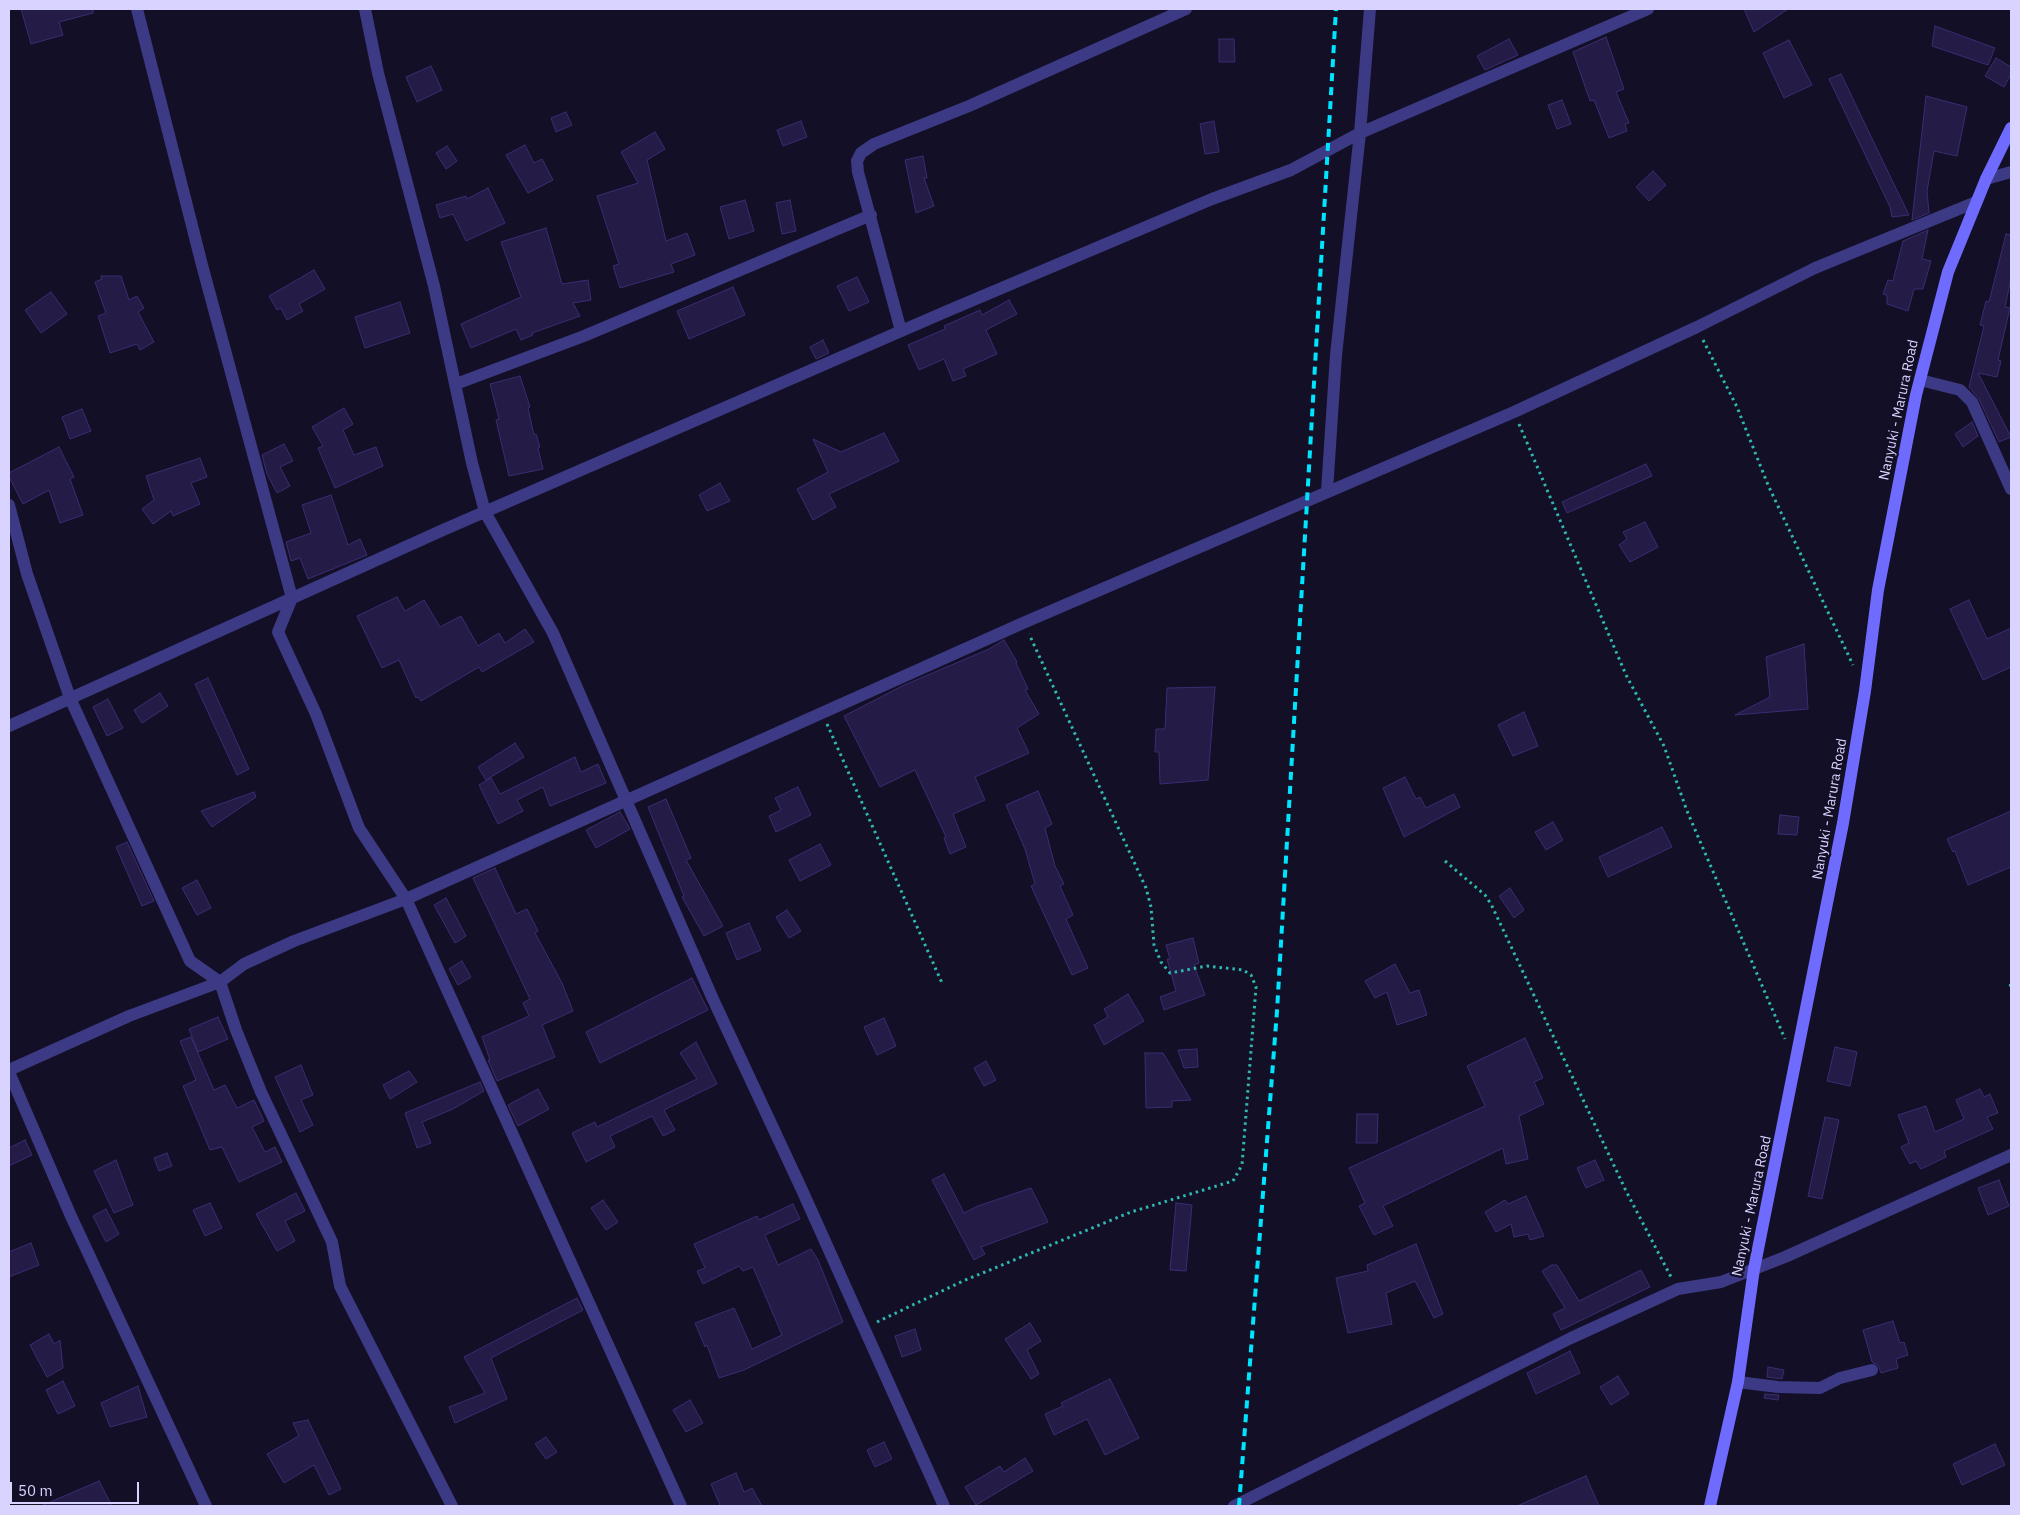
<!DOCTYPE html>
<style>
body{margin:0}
#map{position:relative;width:2020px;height:1515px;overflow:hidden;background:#130f26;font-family:"IBM Plex Sans",sans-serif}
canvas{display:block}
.frame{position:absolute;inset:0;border:10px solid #d9d4ff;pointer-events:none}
.scale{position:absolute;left:10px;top:1482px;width:129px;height:22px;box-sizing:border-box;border:2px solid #d9d4ff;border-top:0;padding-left:6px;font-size:15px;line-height:18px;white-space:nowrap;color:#d9d4ff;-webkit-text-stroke:4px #130f26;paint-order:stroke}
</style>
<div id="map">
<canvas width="2020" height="1515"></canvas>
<div class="frame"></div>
<div class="scale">50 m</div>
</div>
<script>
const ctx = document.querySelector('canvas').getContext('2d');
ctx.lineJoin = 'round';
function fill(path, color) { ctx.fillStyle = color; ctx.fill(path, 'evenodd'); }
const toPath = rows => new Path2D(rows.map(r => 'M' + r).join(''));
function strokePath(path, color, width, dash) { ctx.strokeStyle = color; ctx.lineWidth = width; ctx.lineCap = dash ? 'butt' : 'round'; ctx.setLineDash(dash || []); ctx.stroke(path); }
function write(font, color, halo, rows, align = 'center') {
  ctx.font = font + ' "IBM Plex Sans",sans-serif'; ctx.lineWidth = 4.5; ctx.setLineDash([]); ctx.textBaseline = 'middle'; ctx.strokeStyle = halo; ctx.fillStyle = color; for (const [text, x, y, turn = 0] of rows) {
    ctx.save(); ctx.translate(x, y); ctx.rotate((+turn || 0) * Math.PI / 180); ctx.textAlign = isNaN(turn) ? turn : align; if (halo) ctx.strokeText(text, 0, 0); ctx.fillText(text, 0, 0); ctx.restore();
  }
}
const building = toPath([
 [21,9,93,9,93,13,59,22,63,35,31,44,21,9],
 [1744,9,1788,9,1754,32,1744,9],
 [1935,26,1995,48,1988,65,1932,46,1935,26],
 [1606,37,1624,89,1616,92,1629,123,1625,124,1627,131,1609,138,1594,100,1590,101,1573,52,1606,37],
 [1219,39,1234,39,1235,62,1219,62,1219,39],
 [1509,39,1518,55,1485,70,1477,56,1509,39],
 [1789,40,1812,85,1784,98,1763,53,1789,40],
 [1996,58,2011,67,2011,74,2004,87,1985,76,1996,58],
 [431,66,442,90,417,102,406,77,431,66],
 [1841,74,1889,174,1909,215,1892,217,1890,207,1829,79,1841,74],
 [1926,96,1967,107,1957,156,1934,151,1927,191,1929,213,1912,220,1926,96],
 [1562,100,1571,124,1557,129,1548,105,1562,100],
 [566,112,572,125,556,132,551,118,566,112],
 [801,121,807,137,783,146,777,130,801,121],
 [1214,121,1219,152,1205,154,1200,124,1214,121],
 [655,132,665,149,647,160,666,241,687,233,695,255,671,264,674,272,620,288,613,266,619,264,597,196,638,183,621,152,655,132],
 [525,145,534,163,542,159,553,180,528,193,506,155,525,145],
 [447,146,457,161,446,169,436,153,447,146],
 [923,156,927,178,924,178,934,206,916,213,905,160,923,156],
 [1653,171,1666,185,1649,201,1636,187,1653,171],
 [488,188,505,223,466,241,453,214,440,218,436,205,466,196,467,199,488,188],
 [745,200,754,231,729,239,720,207,745,200],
 [790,200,796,231,782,234,776,203,790,200],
 [546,228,562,284,588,280,591,300,573,303,580,316,532,333,533,335,521,340,516,329,471,348,461,324,521,297,501,242,546,228],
 [1928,230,1922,259,1931,261,1923,289,1914,289,1908,311,1887,304,1887,295,1883,294,1888,280,1893,281,1903,241,1928,230],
 [2006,234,2011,235,2011,279,2005,307,2010,308,1998,360,2001,361,1997,377,1978,373,2011,437,1999,442,1979,399,1969,387,1984,326,1980,325,1986,301,1989,302,2006,234],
 [314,270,325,289,299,304,303,311,287,320,281,308,277,310,269,296,314,270],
 [101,276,121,276,129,300,137,296,144,308,138,312,154,342,140,350,137,344,110,353,98,316,106,313,95,282,102,279,101,276],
 [857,277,869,302,849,311,837,286,857,277],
 [733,287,745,315,689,339,677,311,733,287],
 [51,292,67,314,41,333,25,310,51,292],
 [1009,300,1017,314,986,330,997,354,963,369,966,376,953,381,944,359,919,370,908,345,945,329,944,326,980,310,982,315,1009,300],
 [400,302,410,333,365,348,355,317,400,302],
 [823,340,829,353,816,359,810,347,823,340],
 [520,376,530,407,528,408,534,435,536,434,540,447,538,448,543,469,509,476,496,420,499,419,490,384,520,376],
 [344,408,353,424,343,430,354,455,376,447,383,466,335,488,318,448,323,446,312,427,344,408],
 [82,409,91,431,70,439,62,417,82,409],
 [1972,422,1978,436,1963,447,1955,434,1972,422],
 [884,433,899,461,829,494,836,507,813,520,797,489,828,472,813,439,841,452,884,433],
 [284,444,293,461,280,467,290,486,277,493,267,474,262,455,284,444],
 [59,447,74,477,70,479,83,515,60,523,49,490,23,504,9,477,9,473,59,447],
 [200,458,207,477,191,483,200,504,173,516,171,511,153,524,142,509,154,500,146,476,200,458],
 [1646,464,1652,476,1567,513,1562,502,1646,464],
 [720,483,730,501,707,511,699,495,720,483],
 [331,495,348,545,360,539,367,555,308,579,300,558,291,561,286,542,311,533,302,505,331,495],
 [1645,522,1658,547,1630,562,1619,545,1627,539,1623,532,1645,522],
 [397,597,405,611,424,600,440,627,461,616,478,646,499,633,505,643,525,629,534,642,482,672,479,667,421,701,418,697,416,698,399,660,382,668,357,616,397,597],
 [1969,600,1987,639,2011,628,2011,667,1983,680,1950,609,1969,600],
 [1004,640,1017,662,1016,663,1028,689,1025,690,1039,714,1017,728,1029,753,975,777,985,800,953,814,966,847,950,854,944,838,946,837,915,770,880,787,844,716,902,686,989,649,1004,640],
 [1804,644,1808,709,1735,715,1770,697,1766,657,1804,644],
 [208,678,249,769,237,775,195,684,208,678],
 [1215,687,1208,780,1160,784,1159,752,1155,752,1156,729,1165,729,1167,688,1215,687],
 [160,693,168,706,142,723,134,710,160,693],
 [108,699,123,728,107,736,93,707,108,699],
 [1524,712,1538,746,1513,756,1498,725,1524,712],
 [515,743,524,757,486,780,478,767,515,743],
 [575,757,581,772,598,764,606,783,550,806,543,787,517,800,523,811,498,824,479,785,491,778,500,794,575,757],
 [1405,777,1416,799,1420,797,1426,808,1454,794,1460,807,1404,837,1383,788,1405,777],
 [798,787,811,815,776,832,769,816,781,810,775,798,798,787],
 [1038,791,1052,824,1045,828,1055,866,1064,884,1060,886,1073,915,1066,919,1088,968,1072,975,1031,886,1035,884,1025,849,1006,805,1038,791],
 [254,792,256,797,212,827,201,811,254,792],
 [666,799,691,858,686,860,723,926,704,936,682,897,684,896,648,807,666,799],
 [2011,811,2011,867,1968,885,1955,851,1953,852,1947,839,2011,811],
 [620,812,630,829,596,848,586,830,620,812],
 [1780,815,1799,817,1797,835,1778,834,1780,815],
 [1553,822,1563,840,1546,850,1535,832,1553,822],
 [1662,827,1672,847,1608,877,1599,857,1662,827],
 [127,842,154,901,142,906,116,847,127,842],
 [820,844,831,865,800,881,789,860,820,844],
 [495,868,516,914,527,909,538,931,535,933,562,983,573,1011,542,1025,555,1057,497,1081,488,1060,490,1060,482,1037,529,1016,523,1003,530,999,473,878,495,868],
 [197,880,211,908,197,915,182,888,197,880],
 [1510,888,1524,910,1514,918,1499,896,1510,888],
 [446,898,466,936,455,943,434,905,446,898],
 [787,910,801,931,789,938,776,917,787,910],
 [749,923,761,950,737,960,726,933,749,923],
 [1193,938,1199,963,1194,965,1205,995,1164,1010,1160,997,1176,991,1167,959,1170,959,1166,945,1193,938],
 [462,961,471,977,458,985,449,969,462,961],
 [1395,964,1410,993,1419,990,1427,1015,1397,1025,1387,992,1375,998,1365,981,1395,964],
 [692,978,708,1010,600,1063,586,1032,692,978],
 [1128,994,1144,1021,1104,1045,1094,1025,1108,1017,1104,1009,1128,994],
 [218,1017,228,1039,198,1052,189,1029,218,1017],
 [884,1018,896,1046,877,1055,864,1027,884,1018],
 [191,1037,214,1090,225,1085,237,1108,254,1100,264,1121,252,1127,265,1152,275,1147,282,1162,239,1182,222,1147,210,1150,183,1086,196,1080,180,1041,191,1037],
 [1525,1038,1543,1078,1534,1082,1544,1104,1519,1116,1528,1159,1506,1164,1503,1148,1383,1206,1393,1226,1374,1235,1359,1206,1365,1203,1349,1168,1485,1106,1467,1066,1525,1038],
 [696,1042,717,1084,664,1110,675,1130,663,1136,652,1116,610,1136,615,1147,586,1162,572,1133,595,1122,597,1127,697,1079,680,1053,696,1042],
 [1835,1047,1857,1052,1850,1086,1827,1081,1835,1047],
 [1197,1049,1198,1067,1184,1068,1178,1050,1197,1049],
 [1145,1053,1163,1053,1191,1100,1172,1101,1172,1107,1146,1108,1145,1053],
 [986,1061,996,1080,984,1086,974,1068,986,1061],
 [301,1065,313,1095,301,1100,313,1125,300,1132,275,1077,301,1065],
 [409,1071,417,1082,390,1099,383,1085,409,1071],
 [480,1082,484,1091,453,1109,422,1122,431,1143,417,1148,405,1113,480,1082],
 [538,1089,549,1109,518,1126,508,1105,538,1089],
 [1980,1089,1984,1097,1990,1094,1998,1113,1987,1117,1993,1129,1944,1151,1946,1157,1921,1169,1916,1161,1910,1164,1901,1147,1909,1143,1898,1115,1926,1106,1935,1132,1964,1119,1956,1100,1980,1089],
 [1357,1114,1378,1114,1377,1143,1356,1143,1357,1114],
 [1825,1117,1839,1120,1822,1199,1808,1196,1825,1117],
 [25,1140,32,1155,9,1166,9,1148,25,1140],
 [167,1153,172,1166,159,1171,154,1158,167,1153],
 [116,1160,133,1205,114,1213,94,1171,116,1160],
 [1595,1160,1604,1180,1586,1188,1577,1168,1595,1160],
 [944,1174,964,1213,978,1206,1031,1188,1048,1222,981,1247,985,1254,974,1260,932,1180,944,1174],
 [1999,1180,2009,1206,1988,1215,1978,1188,1999,1180],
 [296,1193,305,1211,285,1221,295,1241,277,1251,256,1214,296,1193],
 [1526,1196,1544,1236,1530,1240,1528,1234,1514,1237,1511,1224,1496,1232,1485,1212,1505,1200,1508,1204,1526,1196],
 [603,1200,618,1222,606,1230,591,1208,603,1200],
 [210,1203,222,1228,205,1236,193,1210,210,1203],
 [1176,1203,1192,1205,1186,1271,1170,1270,1176,1203],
 [793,1204,800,1219,765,1235,778,1265,811,1249,818,1260,843,1322,744,1370,719,1378,707,1345,705,1347,695,1323,734,1308,752,1349,782,1335,753,1267,743,1271,739,1266,703,1284,697,1271,705,1268,694,1244,757,1216,759,1220,793,1204],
 [106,1209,119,1234,106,1242,93,1216,106,1209],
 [31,1243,39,1265,9,1277,9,1252,31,1243],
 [1416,1244,1443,1314,1434,1318,1415,1281,1386,1293,1392,1324,1348,1333,1336,1278,1368,1271,1367,1265,1416,1244],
 [1552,1265,1557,1265,1579,1301,1641,1270,1650,1287,1561,1330,1553,1314,1565,1308,1542,1271,1552,1265],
 [577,1298,583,1310,491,1358,507,1399,455,1423,449,1407,485,1393,464,1357,577,1298],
 [1893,1321,1900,1343,1904,1342,1908,1355,1896,1359,1898,1368,1881,1373,1878,1365,1872,1362,1863,1330,1893,1321],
 [1030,1323,1041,1341,1027,1350,1039,1374,1031,1379,1005,1339,1030,1323],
 [915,1329,921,1350,902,1357,895,1336,915,1329],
 [49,1334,54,1344,60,1340,63,1368,47,1377,30,1345,49,1334],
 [1570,1351,1580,1373,1536,1394,1527,1373,1570,1351],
 [1768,1367,1784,1370,1782,1379,1767,1377,1768,1367],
 [1618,1376,1629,1394,1611,1405,1600,1387,1618,1376],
 [1110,1379,1139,1438,1105,1455,1087,1419,1054,1435,1045,1414,1063,1406,1061,1403,1110,1379],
 [63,1381,75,1406,58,1414,46,1390,63,1381],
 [138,1386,147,1417,110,1427,101,1403,138,1386],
 [1765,1394,1779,1395,1778,1400,1764,1398,1765,1394],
 [690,1400,703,1423,686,1432,673,1410,690,1400],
 [308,1420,341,1489,329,1495,314,1465,284,1483,267,1454,299,1436,293,1423,308,1420],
 [546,1437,557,1452,546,1459,535,1444,546,1437],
 [884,1442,892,1459,875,1467,867,1450,884,1442],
 [1995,1444,2005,1465,1962,1485,1953,1464,1995,1444],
 [1025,1458,1033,1471,976,1505,965,1487,1000,1466,1004,1472,1025,1458],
 [736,1473,744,1492,752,1488,762,1506,717,1506,720,1505,711,1484,736,1473],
 [1586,1476,1599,1506,1517,1506,1586,1476],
 [99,1481,112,1506,41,1506,99,1481]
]);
fill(building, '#241b47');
strokePath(building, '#3b2d73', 1);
strokePath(toPath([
 [1703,340,1737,407,1768,485,1853,665],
 [1519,424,1626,675,1664,746,1687,811,1785,1039],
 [827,724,942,983],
 [1445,861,1485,895,1491,904,1626,1191,1671,1277],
 [2010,984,2011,987],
 [877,1322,963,1281,1131,1212,1233,1181,1242,1165,1256,987,1251,975,1243,970,1207,966,1170,973,1161,962,1154,945,1151,907,1146,888,1029,634]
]), '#2fb8b0', 3, [2.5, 4]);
strokePath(toPath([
 [137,9,202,265,292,598,278,632,316,714,359,828,406,899,681,1506],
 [365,9,378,73,434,286,472,463,485,512,553,633,712,997,802,1190,944,1506],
 [1986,179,2011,172],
 [901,331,858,172,857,161,861,153,874,144,969,106,1186,9],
 [1920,380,1960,390,1972,402,2011,489],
 [456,384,584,336,871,215],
 [1327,491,1336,355,1360,133,1370,9],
 [9,505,27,574,70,698,190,961,220,982,236,1030,261,1092,332,1242,340,1286,452,1506],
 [9,726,443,530,945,312,1212,199,1291,170,1360,133,1648,9],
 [9,1070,129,1016,220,982,244,964,294,941,406,899,1023,623,1514,412,1697,327,1815,268,1976,202],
 [9,1072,70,1214,206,1506],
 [1738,1382,1778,1387,1820,1388,1840,1378,1872,1370],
 [1234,1506,1571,1338,1678,1289,1721,1282,1785,1257,2011,1155]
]), '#3d3a85', 12);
strokePath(toPath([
 [1710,1506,1738,1382,1754,1269,1843,823,1865,691,1878,590,1916,395,1948,272,1986,179,2011,128]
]), '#6f6bff', 12);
strokePath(toPath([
 [1239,1506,1277,1011,1336,9]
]), '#00e5ff', 4, [8, 6]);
write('14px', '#d9d4ff', '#130f26', [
 ["Nanyuki - Marura Road",1899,410,-78],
 ["Nanyuki - Marura Road",1830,809,-80],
 ["Nanyuki - Marura Road",1752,1206,-78]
]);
</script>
